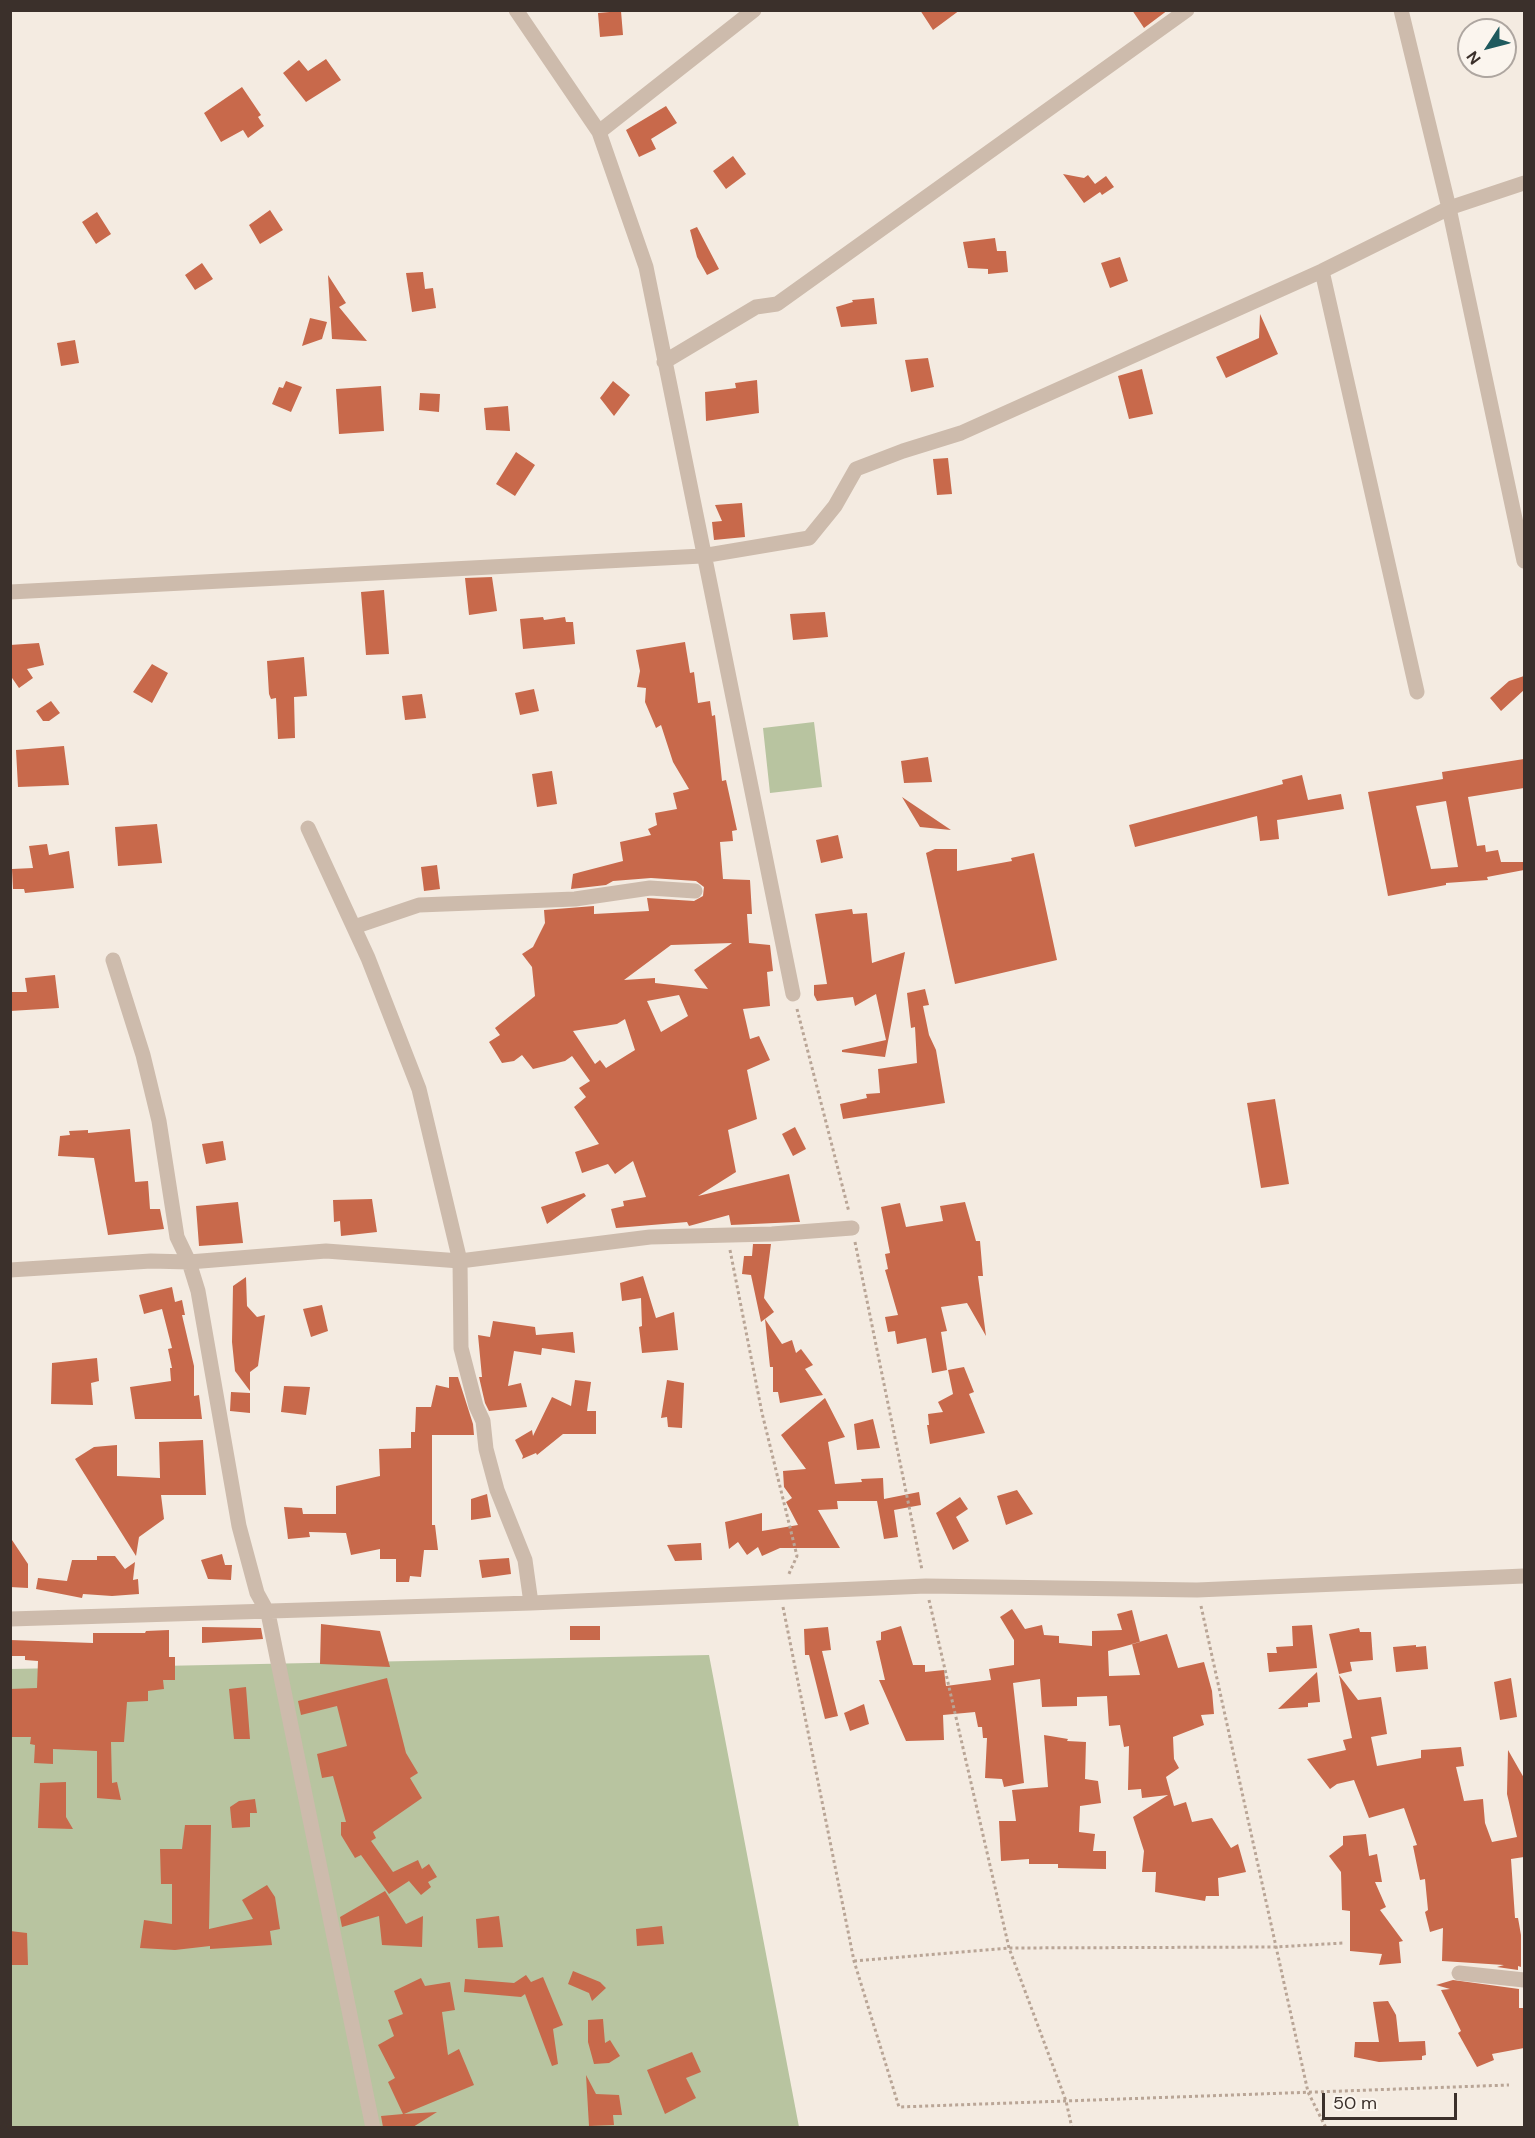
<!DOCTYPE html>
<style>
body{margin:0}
#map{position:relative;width:1535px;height:2138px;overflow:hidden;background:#f4ebe1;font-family:"DM Sans",sans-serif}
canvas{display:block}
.frame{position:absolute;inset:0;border:12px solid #3b302b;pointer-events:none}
.north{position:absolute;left:1457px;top:18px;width:60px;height:60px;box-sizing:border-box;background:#fbf5ee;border:2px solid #aea6a0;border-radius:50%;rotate:234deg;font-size:16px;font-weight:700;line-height:24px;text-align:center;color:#3b302b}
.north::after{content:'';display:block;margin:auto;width:21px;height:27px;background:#1f5a5e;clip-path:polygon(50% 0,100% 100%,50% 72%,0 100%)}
.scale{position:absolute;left:1322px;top:2093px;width:135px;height:27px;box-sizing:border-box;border:3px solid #3b302b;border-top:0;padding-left:8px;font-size:18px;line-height:21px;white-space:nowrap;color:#3b302b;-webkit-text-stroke:4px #fbf5ee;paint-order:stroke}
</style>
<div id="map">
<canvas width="1535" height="2138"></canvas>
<div class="frame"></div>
<div class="north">N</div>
<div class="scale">50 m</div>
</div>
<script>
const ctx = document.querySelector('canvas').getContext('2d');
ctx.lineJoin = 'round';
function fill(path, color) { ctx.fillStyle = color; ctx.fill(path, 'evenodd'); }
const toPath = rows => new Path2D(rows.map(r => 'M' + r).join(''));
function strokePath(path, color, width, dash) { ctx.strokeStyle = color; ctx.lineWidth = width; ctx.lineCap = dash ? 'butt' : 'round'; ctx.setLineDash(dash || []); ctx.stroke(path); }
fill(toPath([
 [814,722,822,787,770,793,763,728],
 [709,1655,799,2127,11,2127,10,1669]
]), '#b8c4a0');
fill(toPath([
 [920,10,960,10,933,30],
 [1132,10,1168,10,1144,28],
 [621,11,623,35,600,37,598,13],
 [326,59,341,80,306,102,283,73,299,60,308,71],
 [242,87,261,115,258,117,264,126,248,138,243,130,221,142,204,113],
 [666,106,677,123,651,139,656,149,639,157,626,130],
 [733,156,746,174,726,189,713,171],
 [1063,174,1084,178,1088,175,1095,184,1106,176,1114,187,1102,195,1100,192,1084,203],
 [270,210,283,230,260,244,249,225],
 [97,212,111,234,96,244,82,222],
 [697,227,719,269,707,275,697,257,690,230],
 [995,238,997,251,1006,251,1008,272,988,274,988,269,968,268,963,242],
 [1120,257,1128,281,1110,288,1101,263],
 [202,263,213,279,195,290,185,275],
 [423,272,425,289,433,288,436,308,412,312,406,273],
 [328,275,346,303,339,307,367,341,332,339],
 [874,298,877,324,841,327,836,307,853,302,852,300],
 [1260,314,1278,354,1226,378,1216,357,1259,338],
 [310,318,327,322,322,339,302,346],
 [75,340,79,363,61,366,57,343],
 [928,358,934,387,911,392,905,360],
 [1142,369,1153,414,1129,419,1118,376],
 [757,380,759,413,706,421,705,392,736,388,735,383],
 [286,381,302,387,291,412,272,404,279,387,283,388],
 [613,381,630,395,614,416,600,398],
 [381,386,384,431,339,434,336,389],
 [420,393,440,394,439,412,419,410],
 [508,406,510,431,486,430,484,408],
 [516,452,535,465,515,496,496,484],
 [948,458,952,494,937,495,933,459],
 [742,503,745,537,714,540,712,522,722,521,715,505],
 [492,577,497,611,469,615,465,578],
 [384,590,389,654,366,655,361,592],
 [825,612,828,637,793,640,790,614],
 [543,617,544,620,565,617,566,622,573,622,575,644,523,649,520,619],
 [685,642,690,673,694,672,698,703,710,701,712,716,715,715,722,781,726,780,737,830,732,831,733,841,720,842,723,879,750,880,752,914,747,914,749,943,770,945,773,971,767,972,770,1006,743,1009,750,1039,759,1036,770,1060,747,1070,757,1119,728,1130,736,1172,698,1196,789,1174,800,1222,797,1222,731,1225,729,1215,689,1226,687,1222,616,1228,611,1209,624,1206,623,1201,646,1197,633,1161,615,1174,608,1164,582,1173,575,1152,599,1144,574,1107,586,1097,579,1088,590,1081,572,1056,565,1061,533,1069,522,1055,514,1061,502,1063,489,1042,500,1035,495,1028,535,996,532,967,522,954,533,947,545,923,544,910,594,906,594,914,649,911,647,898,694,901,703,896,704,887,696,881,651,878,613,881,606,885,571,889,573,874,623,861,620,842,651,835,648,829,657,825,655,813,677,809,673,793,689,789,673,762,661,725,656,728,645,702,646,688,637,687,640,671,636,650],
 [732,943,694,970,708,989,655,983,655,978,624,980,671,945],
 [679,995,688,1016,661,1032,647,1001],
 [625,1019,635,1050,606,1068,600,1060,595,1064,573,1031,617,1024],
 [39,643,44,665,27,669,33,678,19,688,10,675,10,645],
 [304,657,307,696,294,697,295,738,278,739,276,698,271,699,269,694,267,661],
 [152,664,168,673,152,703,133,692],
 [1524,676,1524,690,1501,711,1490,698,1509,681],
 [534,689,539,711,520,715,515,693],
 [422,694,426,718,405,720,402,696],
 [51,701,60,713,49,721,43,721,36,711],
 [64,746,69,785,18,787,16,750],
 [928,757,932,782,904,783,901,761],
 [1524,759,1524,788,1468,797,1477,846,1485,845,1486,852,1498,850,1501,862,1524,862,1524,870,1487,877,1488,880,1446,883,1446,885,1388,896,1368,792,1443,779,1442,772],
 [1446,801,1458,867,1431,869,1416,806],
 [552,771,557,804,537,807,532,774],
 [1302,775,1308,800,1341,794,1344,809,1277,820,1279,839,1260,841,1257,816,1135,847,1129,825,1283,784,1282,780],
 [902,797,951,830,920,827],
 [157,824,162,863,118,866,115,827],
 [838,835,843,858,821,863,816,840],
 [47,844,49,855,69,851,74,888,25,893,24,889,13,889,12,869,33,868,29,846],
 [935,849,957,849,957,871,1012,861,1011,858,1034,853,1057,960,955,984,926,853],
 [437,865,440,889,424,891,421,867],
 [852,909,853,914,867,913,872,963,905,952,885,1057,842,1052,842,1050,886,1040,876,994,855,1006,853,997,817,1001,814,995,814,985,827,984,815,914],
 [55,975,59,1008,10,1011,10,992,27,992,25,978],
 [925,989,929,1005,923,1006,929,1035,936,1050,945,1103,843,1119,840,1104,867,1098,866,1094,880,1093,878,1069,917,1063,915,1027,911,1028,907,993],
 [1275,1099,1289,1184,1261,1188,1247,1103],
 [795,1127,806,1149,793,1156,782,1134],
 [130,1129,135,1182,148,1181,150,1209,160,1209,164,1229,108,1235,94,1158,58,1156,60,1136,70,1135,69,1131,88,1130,88,1133],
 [223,1141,226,1160,206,1164,202,1144],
 [584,1193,586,1196,547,1224,541,1207],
 [372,1199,377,1232,341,1236,340,1221,334,1222,333,1200],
 [238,1202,243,1243,199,1246,196,1206],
 [965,1202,976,1241,980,1241,983,1276,978,1276,986,1336,967,1303,941,1307,947,1331,941,1332,947,1370,932,1373,926,1338,897,1344,895,1331,888,1332,885,1317,898,1315,885,1270,888,1269,885,1254,890,1253,881,1207,900,1203,906,1227,943,1221,940,1206],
 [753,1244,771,1244,764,1298,774,1312,761,1322,751,1275,742,1274,744,1256,752,1256],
 [643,1276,656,1318,674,1312,678,1350,642,1353,639,1327,642,1326,641,1298,622,1301,620,1283],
 [246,1277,247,1306,257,1317,265,1315,258,1366,250,1372,250,1391,235,1371,232,1342,233,1286],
 [172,1287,175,1302,182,1300,185,1315,182,1315,194,1366,194,1396,199,1395,202,1419,135,1419,130,1387,171,1381,170,1368,172,1368,168,1349,172,1348,162,1309,144,1314,139,1295],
 [322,1305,328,1331,311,1337,303,1309],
 [765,1319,782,1344,792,1340,796,1353,801,1349,813,1365,805,1369,823,1395,780,1403,778,1392,773,1392,773,1367,770,1367],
 [493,1321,535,1327,536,1335,573,1332,575,1353,542,1348,541,1355,514,1351,508,1386,521,1383,527,1407,489,1411,485,1403,479,1377,482,1377,478,1335,490,1337],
 [97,1358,99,1381,91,1383,93,1405,51,1404,52,1363],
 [964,1367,974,1392,969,1394,985,1433,930,1444,927,1425,929,1425,928,1414,943,1412,938,1402,953,1394,948,1370],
 [449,1377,458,1377,473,1424,474,1435,432,1435,432,1525,435,1525,438,1550,424,1550,421,1577,410,1576,409,1582,396,1582,396,1559,380,1559,380,1549,351,1555,346,1533,309,1532,310,1537,288,1539,284,1507,302,1508,303,1514,336,1514,336,1486,380,1476,379,1449,411,1448,411,1432,415,1432,416,1407,431,1407,436,1385,449,1388],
 [575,1380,591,1382,587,1411,596,1411,596,1434,563,1434,537,1455,536,1453,522,1459,523,1456,515,1440,532,1430,533,1436,552,1397,571,1406],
 [667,1380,684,1383,682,1428,668,1427,667,1417,661,1418],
 [284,1386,310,1387,306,1415,281,1412],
 [231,1392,250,1393,250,1413,230,1411],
 [825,1398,845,1437,828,1442,835,1484,862,1482,861,1479,883,1478,884,1499,919,1492,921,1505,894,1510,898,1537,884,1539,877,1501,837,1501,838,1509,818,1510,840,1548,780,1548,762,1556,758,1547,747,1555,738,1542,729,1549,725,1522,762,1513,762,1531,798,1525,786,1502,792,1498,784,1487,783,1471,806,1469,781,1435],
 [873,1419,880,1448,857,1450,854,1424],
 [203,1440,206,1495,161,1495,164,1519,139,1537,136,1556,75,1459,94,1447,117,1445,117,1476,160,1478,159,1442],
 [1017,1490,1033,1514,1006,1525,997,1496],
 [487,1494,491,1517,471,1520,471,1499],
 [960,1497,968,1509,956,1517,969,1541,953,1550,936,1513],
 [10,1537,28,1564,28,1588,10,1587],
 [701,1543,702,1560,675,1561,667,1545],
 [222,1554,225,1565,232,1565,231,1580,208,1579,201,1560],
 [97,1556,115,1556,125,1569,135,1562,133,1580,138,1579,139,1594,112,1596,83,1594,82,1598,36,1589,38,1578,67,1581,72,1560,97,1560],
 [509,1558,511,1574,482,1578,479,1560],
 [1012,1609,1025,1629,1042,1625,1044,1635,1059,1636,1059,1643,1092,1646,1092,1631,1122,1630,1117,1614,1132,1610,1140,1642,1108,1651,1109,1676,1140,1675,1132,1644,1167,1634,1178,1668,1204,1662,1212,1691,1214,1714,1201,1715,1204,1725,1173,1737,1174,1759,1179,1768,1166,1777,1174,1806,1186,1802,1192,1822,1212,1818,1231,1848,1238,1844,1246,1872,1218,1878,1219,1896,1206,1896,1205,1901,1155,1892,1156,1872,1142,1872,1144,1851,1133,1817,1168,1795,1142,1798,1141,1789,1128,1790,1129,1746,1124,1747,1120,1725,1109,1726,1107,1696,1077,1697,1077,1706,1042,1707,1040,1679,1013,1683,1024,1783,1004,1787,1002,1779,985,1778,987,1738,983,1738,982,1727,978,1727,975,1712,943,1715,944,1740,906,1741,879,1680,885,1680,876,1641,881,1640,881,1632,901,1626,913,1665,925,1665,925,1672,944,1670,946,1686,991,1680,989,1669,1014,1665,1014,1640,1000,1617],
 [321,1624,380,1631,390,1667,320,1664],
 [1312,1625,1317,1668,1269,1672,1267,1653,1277,1653,1276,1647,1293,1646,1292,1626],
 [570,1626,600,1626,600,1640,570,1640],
 [202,1627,261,1628,263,1639,202,1643],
 [828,1627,831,1650,822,1651,838,1716,825,1719,809,1655,805,1655,804,1629],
 [1359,1628,1360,1632,1371,1632,1373,1660,1350,1662,1352,1671,1339,1674,1329,1634],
 [169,1630,169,1657,175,1657,175,1680,163,1680,164,1689,148,1691,148,1701,127,1702,124,1742,111,1742,112,1783,117,1782,121,1800,97,1798,97,1751,53,1749,53,1764,34,1763,35,1745,30,1744,31,1737,10,1737,10,1689,37,1688,38,1661,25,1660,25,1656,10,1656,10,1640,93,1643,93,1633,145,1633,146,1631],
 [1416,1645,1416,1647,1426,1646,1428,1669,1396,1672,1393,1647],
 [1317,1672,1320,1702,1308,1703,1308,1707,1278,1709],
 [1339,1675,1358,1700,1381,1697,1387,1734,1371,1737,1377,1766,1421,1758,1421,1750,1461,1747,1464,1766,1456,1767,1464,1801,1483,1799,1485,1823,1492,1842,1517,1837,1507,1794,1508,1750,1524,1778,1524,1857,1511,1859,1515,1918,1518,1918,1521,1935,1521,1967,1518,1966,1518,1970,1497,1967,1504,1965,1442,1961,1443,1928,1430,1932,1425,1912,1428,1910,1425,1879,1420,1880,1413,1846,1417,1845,1404,1808,1369,1818,1354,1780,1337,1784,1330,1789,1307,1759,1346,1750,1343,1740,1352,1738],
 [387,1678,406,1753,418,1773,410,1778,422,1798,373,1832,376,1838,371,1841,393,1872,418,1860,422,1869,429,1864,437,1877,428,1882,431,1887,421,1895,409,1881,389,1894,361,1855,355,1858,341,1835,341,1822,346,1822,333,1776,322,1778,317,1754,347,1746,337,1706,301,1715,298,1701],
 [1511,1678,1517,1717,1500,1720,1494,1682],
 [246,1687,250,1739,234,1739,229,1689],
 [864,1704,869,1724,850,1731,844,1713],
 [1044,1735,1068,1739,1067,1741,1086,1742,1085,1779,1098,1781,1101,1803,1080,1806,1079,1832,1095,1834,1093,1851,1106,1851,1106,1869,1058,1868,1058,1864,1029,1864,1029,1859,1001,1861,999,1821,1016,1821,1012,1790,1048,1787],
 [66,1782,66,1817,73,1829,38,1828,40,1783],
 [255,1799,257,1813,250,1813,250,1827,232,1828,230,1807,239,1801],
 [185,1825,211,1825,209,1929,253,1919,242,1900,267,1885,275,1897,280,1929,270,1931,272,1945,210,1949,210,1946,175,1950,140,1948,144,1920,172,1924,172,1884,161,1884,160,1849,182,1849],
 [1366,1834,1369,1856,1377,1854,1382,1882,1375,1882,1386,1907,1380,1910,1403,1941,1399,1942,1401,1963,1379,1965,1382,1954,1350,1951,1350,1911,1342,1910,1341,1872,1329,1856,1343,1845,1343,1836],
 [385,1891,406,1924,423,1916,422,1947,382,1945,379,1916,342,1927,340,1917],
 [499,1916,503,1947,478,1948,476,1919],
 [662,1926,664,1944,637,1946,636,1929],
 [10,1931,27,1933,28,1965,10,1965],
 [573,1971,600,1982,606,1988,592,2001,589,1993,568,1984],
 [526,1975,531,1982,543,1977,563,2025,553,2029,558,2064,552,2066,525,1994,521,1997,464,1992,465,1979,514,1983],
 [421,1978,425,1986,450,1982,455,2010,442,2012,448,2055,459,2049,474,2085,404,2114,437,2112,413,2127,383,2127,381,2116,403,2114,388,2082,395,2078,378,2045,394,2036,388,2020,403,2014,394,1991],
 [1453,1980,1519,1989,1519,2008,1524,2008,1524,2048,1492,2054,1494,2060,1477,2067,1458,2033,1461,2031,1441,1990,1450,1989,1436,1985],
 [1388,2001,1396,2015,1399,2042,1425,2041,1426,2055,1422,2056,1422,2060,1379,2062,1354,2057,1355,2042,1379,2042,1373,2002],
 [603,2019,605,2043,610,2040,620,2056,609,2063,594,2064,588,2042,588,2020],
 [692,2052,701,2072,686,2078,696,2098,665,2114,647,2070],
 [586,2075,596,2094,619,2095,622,2115,613,2115,614,2125,589,2126]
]), '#c8694b');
strokePath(toPath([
 [797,1009,849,1212],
 [855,1242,922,1570],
 [730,1250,762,1413,797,1556,788,1576],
 [929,1600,1009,1948,1066,2101,1072,2128],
 [1201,1606,1308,2092,1326,2128],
 [783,1607,854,1961,899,2107,1509,2085],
 [854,1961,1009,1948,1276,1947,1343,1943]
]), '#b9a596', 3, [3, 3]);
strokePath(toPath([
 [516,10,599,132,646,267,793,994],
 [1401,10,1449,208,1524,561],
 [599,132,754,10],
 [1322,271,1417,692],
 [664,362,756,307,777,304,1187,10],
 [10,592,702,556,809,538,835,506,856,469,903,451,961,433,1322,271,1449,208,1524,183],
 [308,828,368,958,419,1089,460,1261,461,1348,476,1406,483,1421,486,1449,497,1490,525,1560,531,1603],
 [354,927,419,905,575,899,650,888,695,891],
 [113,960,143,1055,159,1121,177,1237,189,1262,326,1251,460,1261,650,1237,772,1234,852,1228],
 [10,1270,151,1261,189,1262,198,1291,239,1526,257,1593,268,1613,373,2128],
 [10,1619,531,1603,926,1586,1197,1590,1524,1576],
 [1459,1973,1524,1980]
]), '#cdbbac', 15);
</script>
